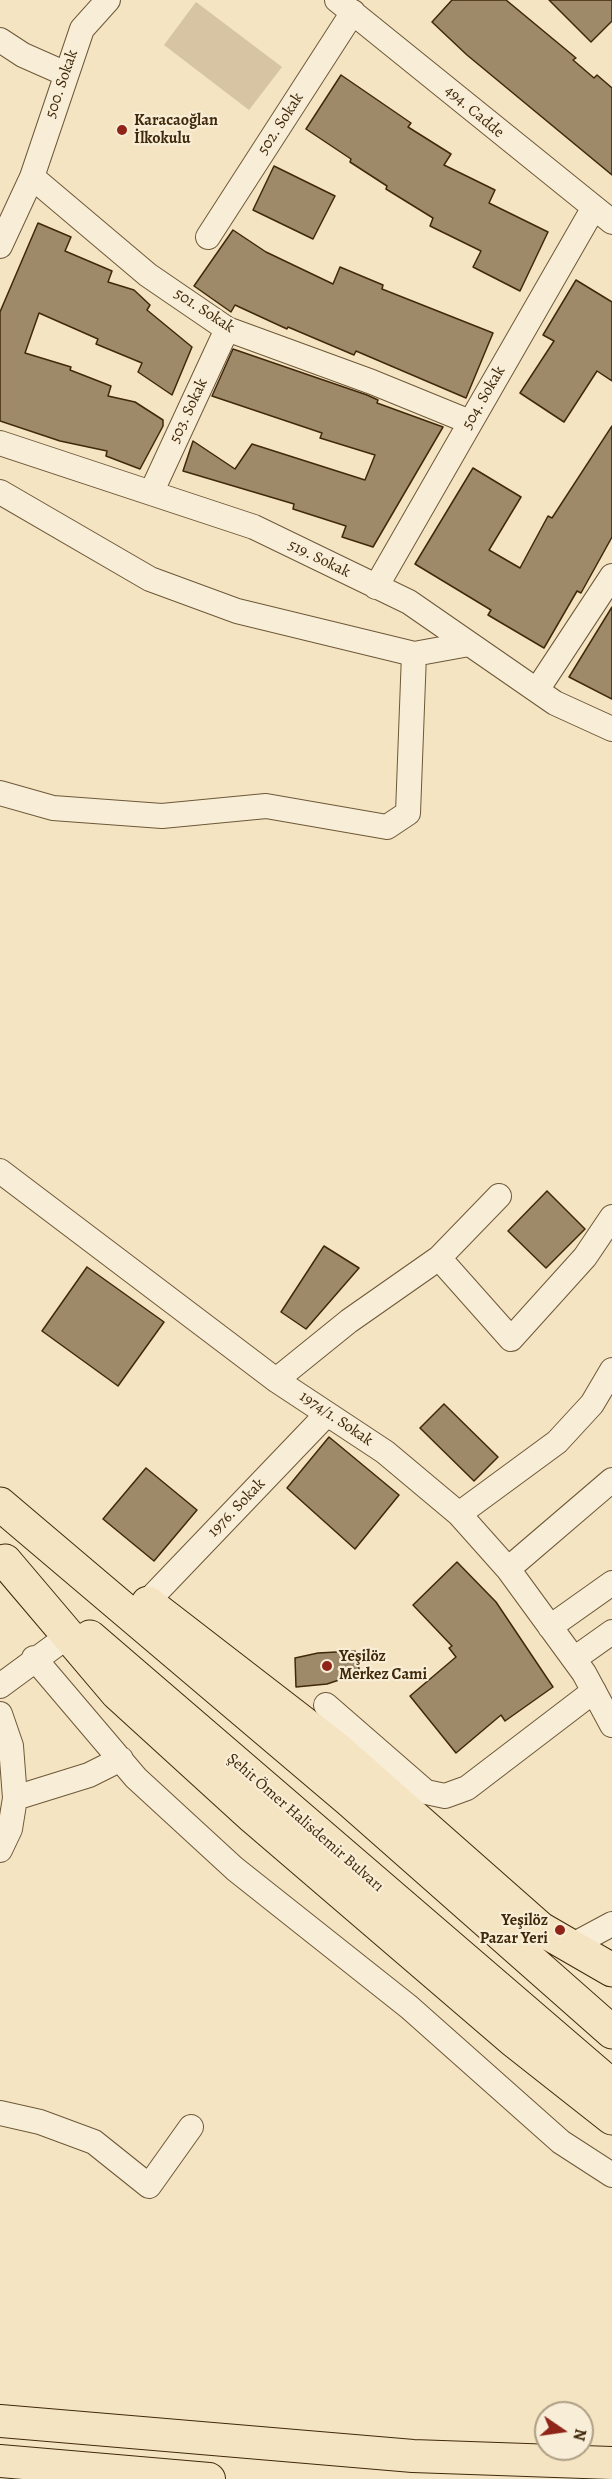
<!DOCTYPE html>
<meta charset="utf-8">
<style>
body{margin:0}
#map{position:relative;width:612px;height:2479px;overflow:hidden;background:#f5e4c1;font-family:Alegreya,serif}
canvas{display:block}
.north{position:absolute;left:534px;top:2401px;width:60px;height:60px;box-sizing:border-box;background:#f8edd7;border:2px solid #ae9f85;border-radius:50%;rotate:103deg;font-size:16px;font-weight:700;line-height:24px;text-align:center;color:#40290a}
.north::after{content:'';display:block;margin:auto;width:21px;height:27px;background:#8f2418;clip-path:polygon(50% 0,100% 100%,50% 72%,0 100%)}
</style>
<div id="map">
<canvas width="612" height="2479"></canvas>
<div class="north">N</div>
</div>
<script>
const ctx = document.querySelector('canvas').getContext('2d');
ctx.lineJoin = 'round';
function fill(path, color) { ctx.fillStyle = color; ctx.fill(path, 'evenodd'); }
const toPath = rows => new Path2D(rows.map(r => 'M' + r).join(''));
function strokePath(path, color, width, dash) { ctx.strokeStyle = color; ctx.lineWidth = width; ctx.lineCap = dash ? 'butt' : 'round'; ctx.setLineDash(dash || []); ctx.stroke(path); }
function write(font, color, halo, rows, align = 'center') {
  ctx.font = font + ' Alegreya,serif'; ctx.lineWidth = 4.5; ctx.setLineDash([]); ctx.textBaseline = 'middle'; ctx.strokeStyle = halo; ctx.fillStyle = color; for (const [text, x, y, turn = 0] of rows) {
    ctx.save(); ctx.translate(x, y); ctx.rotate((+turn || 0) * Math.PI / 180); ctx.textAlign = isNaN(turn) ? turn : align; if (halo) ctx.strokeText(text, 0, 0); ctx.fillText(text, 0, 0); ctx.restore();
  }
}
fill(toPath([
 [196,2,282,67,249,110,164,45]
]), '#d6c4a2');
const building = toPath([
 [452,0,506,0,576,58,573,60,594,78,597,75,612,88,612,175,467,55,432,22,452,0],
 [549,0,612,0,612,21,591,42,549,0],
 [341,75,411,123,408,127,451,154,444,165,495,190,489,203,548,232,520,291,473,267,481,251,430,226,433,218,386,189,387,186,350,162,351,159,306,129,341,75],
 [274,166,335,196,313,239,253,210,274,166],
 [38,223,71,237,65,251,112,271,108,282,134,290,150,305,147,310,192,347,172,395,138,372,142,363,96,344,98,339,39,313,25,353,71,367,70,370,111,386,108,396,135,402,163,420,163,426,140,469,106,456,107,451,60,441,0,421,0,312,38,223],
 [233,230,266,252,333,284,340,267,383,285,382,289,493,333,466,398,356,351,354,355,288,327,287,329,235,305,231,312,194,286,233,230],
 [576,280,612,302,612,381,597,371,564,422,520,393,554,341,543,335,576,280],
 [233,349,367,395,378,400,377,403,443,427,373,547,342,537,346,526,293,509,294,504,183,471,193,441,235,469,252,444,365,480,375,455,320,438,322,433,212,396,233,349],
 [612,426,612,537,581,593,577,591,544,648,488,615,491,610,415,564,473,468,521,497,489,550,520,568,548,516,552,518,612,426],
 [612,607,612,699,569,677,612,607],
 [547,1191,585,1229,546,1268,508,1231,547,1191],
 [324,1246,359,1268,306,1329,281,1312,324,1246],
 [87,1267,164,1322,118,1386,42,1331,87,1267],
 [444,1404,498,1457,474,1481,420,1428,444,1404],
 [329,1437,399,1495,355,1549,287,1488,329,1437],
 [146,1468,197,1510,154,1561,103,1519,146,1468],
 [457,1562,496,1602,553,1687,505,1721,501,1715,456,1753,410,1696,456,1657,449,1648,452,1646,413,1605,457,1562],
 [355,1651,360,1673,327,1684,296,1687,295,1658,318,1653,355,1651]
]);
fill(building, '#9e8a69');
strokePath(building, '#40290a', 1.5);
const minor = toPath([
 [337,0,612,222],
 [0,40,23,55,66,74],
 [32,177,148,275,227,329,372,382,470,422],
 [208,237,353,12],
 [0,246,32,177,82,29,108,0],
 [0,443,254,527,409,602,555,703,612,729],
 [0,492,150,579,237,611,414,654,469,644],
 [151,493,227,329],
 [376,587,593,209],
 [537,690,612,576],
 [0,793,53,808,162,816,266,806,387,827,408,813,414,654],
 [0,1171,276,1380,385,1452,459,1514,508,1569,584,1673,612,1725],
 [439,1258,511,1339,585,1257,612,1217],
 [276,1380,349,1321,439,1258,499,1196],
 [459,1514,557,1442,592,1404,612,1370],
 [508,1569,612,1480],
 [147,1602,327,1414],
 [550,1627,612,1583],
 [34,1658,136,1778,235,1869,409,2007,561,2142,612,2175],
 [574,1659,612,1632],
 [0,1686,68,1636],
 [326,1705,426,1792,445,1796,467,1788,594,1691],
 [0,1714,11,1746,15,1798,10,1829,0,1850],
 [15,1798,89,1775,121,1759],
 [571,1946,612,1924],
 [0,2113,40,2122,94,2142,149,2186,191,2127]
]);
const major = toPath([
 [0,2421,413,2456,612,2463],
 [0,2461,209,2479]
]);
const highway = toPath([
 [0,1504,349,1800,612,2032],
 [5,1561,117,1693,253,1817,513,2040,612,2118],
 [148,1603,337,1749,541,1929,612,1970],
 [90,1637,612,2086]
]);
strokePath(minor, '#6d5838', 26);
strokePath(major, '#40290a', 34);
strokePath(highway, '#40290a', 35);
strokePath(minor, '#f8edd7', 24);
strokePath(major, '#f5e4c1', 32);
strokePath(highway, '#f5e4c1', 33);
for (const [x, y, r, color] of [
 [122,130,6,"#8f2418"],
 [327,1666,6,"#8f2418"],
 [560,1930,6,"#8f2418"]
]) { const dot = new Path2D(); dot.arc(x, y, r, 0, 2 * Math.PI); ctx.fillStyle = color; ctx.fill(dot); strokePath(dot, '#f8edd7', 2); }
write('16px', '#40290a', '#f8edd7', [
 ["500. Sokak",62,84,-71],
 ["494. Cadde",474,112,40],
 ["502. Sokak",281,124,-57],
 ["501. Sokak",204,311,33],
 ["504. Sokak",484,398,-60],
 ["503. Sokak",189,411,-65],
 ["519. Sokak",319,559,26],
 ["1974/1. Sokak",336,1419,34],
 ["1976. Sokak",237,1508,-46],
 ["Şehit Ömer Halisdemir Bulvarı",305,1823,41]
]);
write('bold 16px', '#40290a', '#f8edd7', [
 ["Karacaoğlan",134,121],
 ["İlkokulu",134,139],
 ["Yeşilöz",339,1657],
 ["Merkez Cami",339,1675],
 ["Yeşilöz",548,1921,"right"],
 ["Pazar Yeri",548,1939,"right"]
], 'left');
</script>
